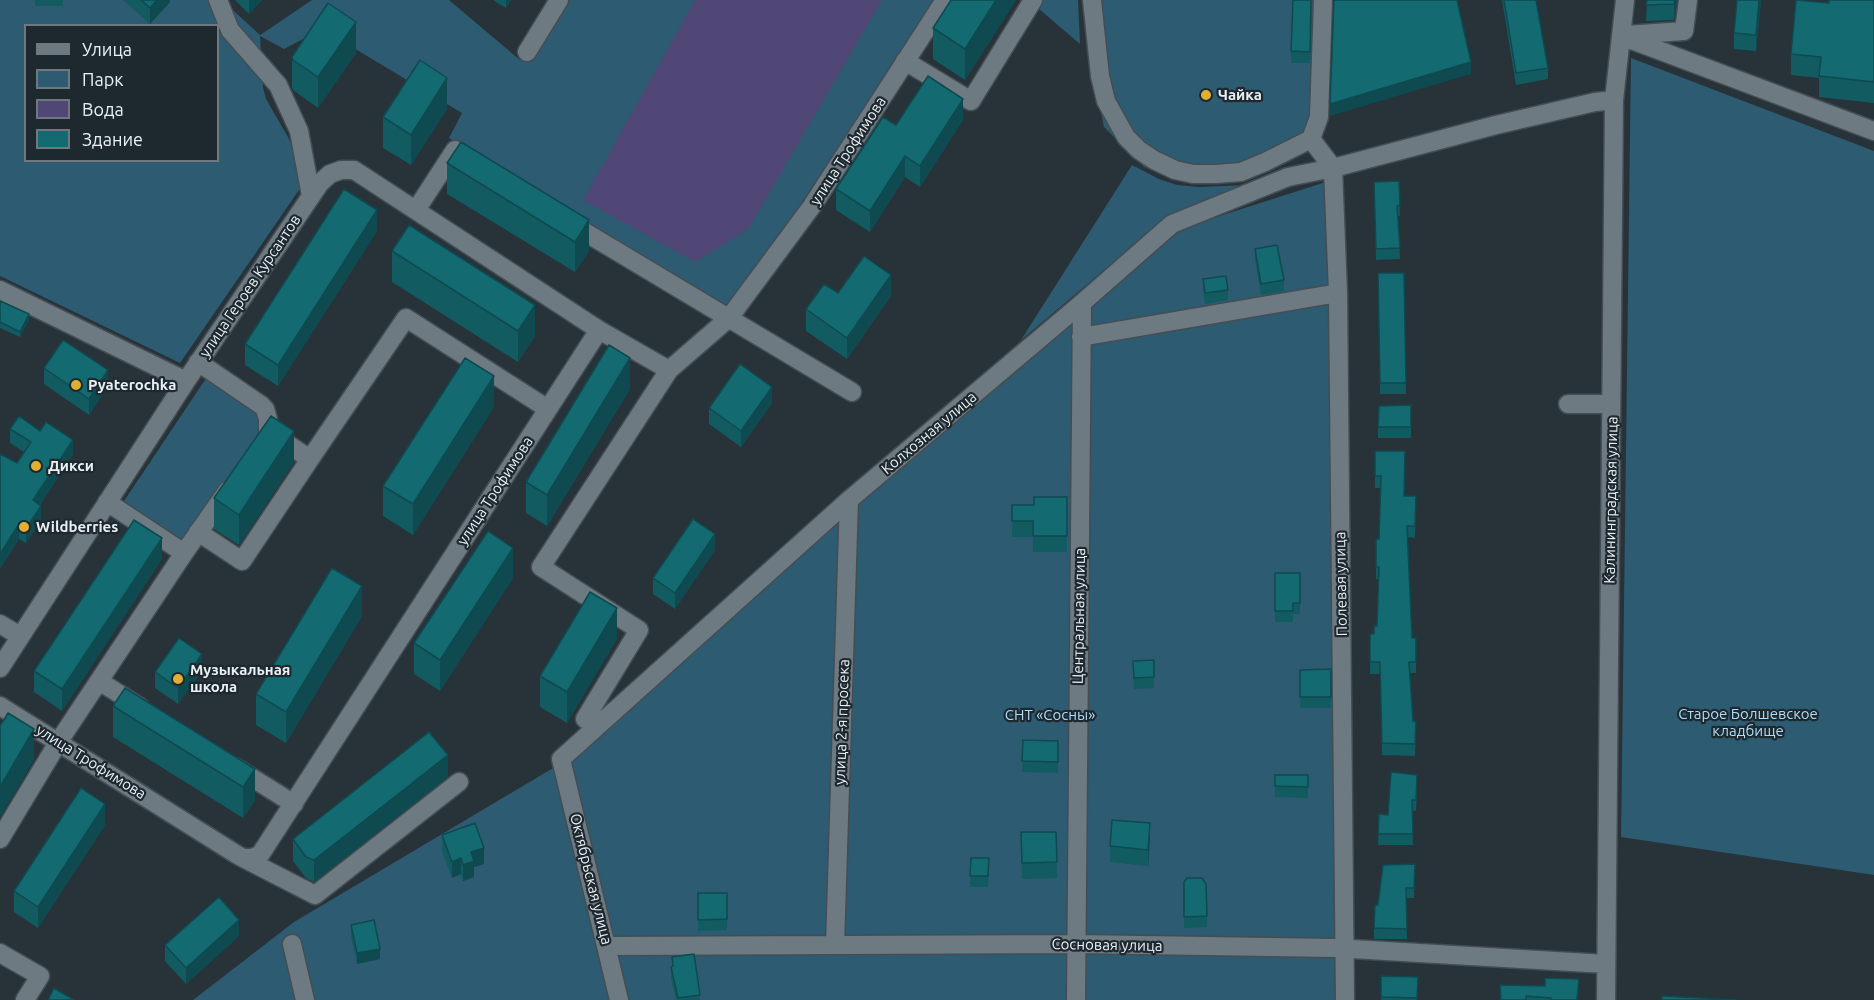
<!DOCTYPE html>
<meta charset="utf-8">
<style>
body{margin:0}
#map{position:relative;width:1874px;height:1000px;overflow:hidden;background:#273239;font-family:Ubuntu,sans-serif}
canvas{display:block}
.legend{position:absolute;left:24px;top:24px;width:195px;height:138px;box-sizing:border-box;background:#1e282f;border:2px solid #6f787e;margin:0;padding:8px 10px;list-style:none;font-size:18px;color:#e9f0f4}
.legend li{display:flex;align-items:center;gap:12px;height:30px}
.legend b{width:30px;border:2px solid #6f787e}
</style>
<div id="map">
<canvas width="1874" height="1000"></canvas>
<ul class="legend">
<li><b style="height:8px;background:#6e7a82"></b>Улица</li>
<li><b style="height:16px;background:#2d5b72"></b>Парк</li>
<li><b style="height:16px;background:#504776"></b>Вода</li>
<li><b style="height:16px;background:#146a71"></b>Здание</li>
</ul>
</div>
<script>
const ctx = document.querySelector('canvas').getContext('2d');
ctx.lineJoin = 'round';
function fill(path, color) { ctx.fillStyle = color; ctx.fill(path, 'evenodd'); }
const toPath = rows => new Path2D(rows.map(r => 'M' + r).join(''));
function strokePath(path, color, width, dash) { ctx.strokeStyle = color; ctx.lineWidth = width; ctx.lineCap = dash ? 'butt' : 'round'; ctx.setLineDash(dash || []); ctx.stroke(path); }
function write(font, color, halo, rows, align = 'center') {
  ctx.font = font + ' Ubuntu,sans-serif'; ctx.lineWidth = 4.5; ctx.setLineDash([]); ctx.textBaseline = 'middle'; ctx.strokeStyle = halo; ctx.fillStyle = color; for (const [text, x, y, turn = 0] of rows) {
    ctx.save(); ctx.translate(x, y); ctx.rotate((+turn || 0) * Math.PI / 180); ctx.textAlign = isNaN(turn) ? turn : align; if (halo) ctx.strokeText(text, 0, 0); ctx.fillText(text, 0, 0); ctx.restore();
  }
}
fill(toPath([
 [0,0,222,0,260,35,312,0,449,0,520,60,529,54,563,0,936,0,730,311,558,208,449,138,462,113,322,29,284,49,260,36,263,87,266,99,288,137,296,155,302,181,299,190,180,363,0,276],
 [26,26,218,26,218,160,26,160],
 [1038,0,1078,0,1080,44,1039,9],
 [1086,0,1321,0,1309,135,1215,181,1144,167,1104,127,1087,47],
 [1631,58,1874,151,1874,875,1621,837],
 [1132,165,1159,179,1177,185,1199,187,1247,185,1166,218,1021,340],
 [1329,181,1337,1000,193,1000,294,922,575,755,851,510,1182,228],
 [209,374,259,408,266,430,183,548,120,507]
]), '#2d5b72');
fill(toPath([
 [695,0,882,0,748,229,695,262,583,200]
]), '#504776');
const minor = toPath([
 [218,0,230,30,278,85,299,131,311,196],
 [1092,0,1100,76,1106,101,1126,137,1139,150,1154,160,1175,170,1193,174,1216,174,1241,172,1265,162,1311,139,1333,168],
 [1626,35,1684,31,1688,0],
 [1621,36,1874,131],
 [527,52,559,0],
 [905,61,971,101,1033,0],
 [1311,139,1319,117,1323,0],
 [1333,168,1338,293,1345,1000],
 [416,210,455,150,476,163],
 [568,222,852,392],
 [0,290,186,381],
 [1081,337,1338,293],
 [198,362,261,405,265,409,268,419,268,431],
 [1568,404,1611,404],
 [310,459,406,318,548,409],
 [198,532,242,561,310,459,274,435],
 [184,553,228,490],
 [0,624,20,636],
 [0,668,186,381,320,183,330,174,341,170,354,170,599,330],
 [99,681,140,707],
 [0,706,236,854,243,858,252,858,260,855,599,330,669,370,729,318,812,206,945,0],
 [585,719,639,630,541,567,669,370],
 [235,767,294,804],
 [0,839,59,741,184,553,107,502],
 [243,858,315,895,459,782],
 [292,944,305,1000],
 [835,945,849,500],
 [607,946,1075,944,1335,948,1606,964],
 [0,953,40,976,25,1000],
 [619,1000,561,759,849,500,1082,303,1172,224,1288,177,1333,168,1496,125,1595,102,1614,100],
 [1076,1000,1082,303],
 [1606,1000,1614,100,1625,0]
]);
strokePath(minor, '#444d53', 21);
strokePath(minor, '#6e7a82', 18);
fill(toPath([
 [35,0,63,0,63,6,35,6],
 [123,0,170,0,170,2,150,24],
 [235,0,262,0,249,14],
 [493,0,511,0,506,8],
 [1016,0,965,80,933,59,933,28],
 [1312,0,1310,63,1291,63,1291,51],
 [1502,0,1536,0,1548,68,1548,79,1516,85],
 [1647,0,1677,0,1674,20,1646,21],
 [1737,0,1761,0,1756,51,1734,49,1734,33],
 [1874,0,1874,103,1819,97,1819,78,1791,75,1791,54,1829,3],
 [356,53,318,108,293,90,292,88,292,57],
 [447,109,411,165,383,148,383,117],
 [963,120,920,187,905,177,870,232,836,210,836,189,896,125],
 [461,142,589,251,575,272,447,194,447,163],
 [1399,181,1400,216,1398,216,1400,259,1376,260,1374,182],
 [377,231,278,386,245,365,245,344],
 [1255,249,1284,280,1284,291,1261,295,1255,260],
 [392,251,535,336,518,362,392,282],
 [1378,273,1404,273,1406,394,1380,394],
 [1203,279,1228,290,1228,300,1205,304,1203,290],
 [838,293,891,296,847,359,806,331,806,309],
 [0,301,29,320,20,337,0,328],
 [44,368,108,386,89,415,44,384],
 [630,389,547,526,526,513,526,482],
 [772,403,741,447,709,424,709,408],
 [1411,405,1411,438,1378,438,1378,427],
 [494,407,413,535,383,516,383,486],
 [10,429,73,454,40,505,41,520,26,543,19,539,0,569,0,454,17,463,24,452,10,443],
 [1375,451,1404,496,1416,508,1415,538,1407,537,1412,638,1416,638,1416,673,1410,673,1413,721,1416,722,1415,756,1382,755,1380,674,1370,674,1370,634,1374,634,1377,626,1379,579,1376,579,1376,539,1379,539,1381,488,1375,488],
 [294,462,239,545,214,529,214,498],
 [1067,497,1067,552,1033,552,1033,537,1012,537,1012,505,1034,505],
 [715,550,675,609,653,594,653,578],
 [162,559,62,711,34,692,34,671],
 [1275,573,1300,573,1300,614,1293,614,1293,622,1275,622],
 [513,578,440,691,414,674,414,643],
 [362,616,286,743,256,725,256,694],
 [617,639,567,723,540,707,540,676],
 [1154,660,1154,688,1134,689,1133,661],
 [1331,669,1331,708,1300,708,1300,670],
 [202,671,178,704,155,688,155,672],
 [113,706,255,769,255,800,243,818,113,737],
 [1023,740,1058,741,1058,773,1022,772],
 [1275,775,1308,775,1308,798,1275,797],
 [448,777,314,882,306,878,293,861,293,839],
 [1417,786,1416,811,1412,810,1413,845,1378,845,1379,814,1388,815],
 [105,825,38,928,14,912,14,891],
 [1021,832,1056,832,1057,878,1022,879],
 [442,835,484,864,474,867,474,877,463,881,461,874,452,878,442,851],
 [1150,839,1148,866,1110,862,1110,846],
 [971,858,989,858,988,887,970,887],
 [1415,875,1414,898,1406,898,1407,939,1374,939,1374,928,1378,905],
 [1184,882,1206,884,1207,927,1184,928],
 [698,893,727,893,727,930,698,931],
 [351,925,380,959,357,964,351,936],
 [239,936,186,984,165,961,165,945],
 [672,957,700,995,700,1000,676,1000,671,978,671,967,672,966],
 [1381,976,1418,977,1417,1000,1381,1000],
 [1579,979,1578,1000,1500,1000,1500,985,1545,986]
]), '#115b61');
fill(toPath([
 [157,0,170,0,170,2,150,24,150,8],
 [249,0,262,0,249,14],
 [506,0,511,0,506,8],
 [996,0,1016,0,965,80,965,49],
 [1675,0,1677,0,1674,20,1674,4],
 [1759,0,1761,0,1756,51,1756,35],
 [356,22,356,53,318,108,318,77],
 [1471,62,1471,74,1330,116,1330,104],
 [447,78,447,109,411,165,411,135],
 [963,99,963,120,920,187,920,166],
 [905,156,905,177,870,232,870,211],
 [377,210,377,231,278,386,278,365],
 [589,220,589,251,575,272,575,242],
 [891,275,891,296,847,359,847,338],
 [535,305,535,336,518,362,518,331],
 [29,314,29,320,20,337,20,332],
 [630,358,630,389,547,526,547,495],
 [108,370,108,386,89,415,89,399],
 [494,376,494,407,413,535,413,504],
 [772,387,772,403,741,447,741,431],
 [294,431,294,462,239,545,239,515],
 [73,440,73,454,33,515,33,500],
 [41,506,41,520,26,543,26,529],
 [19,524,19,539,0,569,0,554],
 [715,534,715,550,675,609,675,593],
 [162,538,162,559,62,711,62,689],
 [513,548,513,578,440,691,440,660],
 [362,586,362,616,286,743,286,712],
 [617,608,617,639,567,723,567,692],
 [202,654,202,671,178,704,178,688],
 [34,729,34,760,0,818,0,787],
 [448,755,448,777,314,882,314,860],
 [255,769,255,800,243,818,243,787],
 [105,804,105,825,38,928,38,907],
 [1150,823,1150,839,1148,866,1148,850],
 [484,848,484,864,474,867,474,877,463,881,463,865,471,852],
 [461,858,461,874,452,878,452,862],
 [239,920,239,936,186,984,186,968],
 [380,949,380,959,357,964,357,953]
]), '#0e4a4f');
const building = toPath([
 [141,0,157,0,150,8,141,0],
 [951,0,996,0,965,49,933,28,951,0],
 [1293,0,1311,0,1310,52,1291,51,1293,0],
 [1334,0,1457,0,1471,62,1330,104,1334,0],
 [1504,0,1536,0,1548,68,1516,73,1504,0],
 [1647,0,1675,0,1674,4,1646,5,1647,0],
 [1737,0,1759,0,1756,35,1734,33,1737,0],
 [1796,0,1829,3,1829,0,1874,0,1874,82,1819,76,1821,57,1791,54,1796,0],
 [328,3,356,22,318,77,293,60,292,57,328,3],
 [420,60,447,78,411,135,383,117,420,60],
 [928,76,963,99,920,166,905,156,870,211,836,189,883,117,896,125,928,76],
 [461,142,589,220,575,242,447,163,461,142],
 [1399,181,1400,205,1397,206,1400,248,1376,249,1374,182,1399,181],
 [344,189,377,210,278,365,245,344,344,189],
 [409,225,535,305,518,331,392,251,409,225],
 [1277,245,1284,280,1261,284,1255,249,1277,245],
 [864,256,891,275,847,338,806,309,824,284,838,293,864,256],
 [1378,273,1404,273,1406,383,1380,383,1378,273],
 [1226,276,1228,290,1205,293,1203,279,1226,276],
 [0,301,29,314,20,332,0,322,0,301],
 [63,340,108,370,89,399,44,368,63,340],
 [609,345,630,358,547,495,526,482,609,345],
 [465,358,494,376,413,504,383,486,465,358],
 [740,364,772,387,741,431,709,408,740,364],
 [1411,405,1411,427,1378,427,1379,406,1411,405],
 [19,416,40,431,46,422,73,440,33,500,41,506,26,529,19,524,0,554,0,454,17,463,31,442,10,429,19,416],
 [271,416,294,431,239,515,214,498,271,416],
 [1375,451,1405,451,1404,496,1416,496,1415,526,1407,526,1412,638,1416,638,1416,662,1409,662,1413,721,1416,722,1415,744,1382,743,1380,662,1370,662,1370,634,1374,634,1374,626,1377,626,1379,567,1376,567,1376,539,1379,539,1381,476,1375,476,1375,451],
 [1034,497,1067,497,1067,536,1033,536,1033,521,1012,521,1012,505,1034,505,1034,497],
 [693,519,715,534,675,593,653,578,693,519],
 [134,520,162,538,62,689,34,671,134,520],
 [488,531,513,548,440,660,414,643,488,531],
 [332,568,362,586,286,712,256,694,332,568],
 [1275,573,1300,573,1300,603,1293,603,1293,611,1275,611,1275,573],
 [590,592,617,608,567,692,540,676,590,592],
 [179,638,202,654,178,688,155,672,179,638],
 [1154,660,1154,677,1134,678,1133,661,1154,660],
 [1331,669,1331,697,1300,697,1300,670,1331,669],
 [125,688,255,769,243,787,113,706,125,688],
 [8,713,34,729,0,787,0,726,8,713],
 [429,732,448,755,314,860,306,857,293,839,429,732],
 [1023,740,1058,741,1058,762,1022,761,1023,740],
 [1391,772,1417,775,1416,800,1412,800,1413,834,1378,834,1379,814,1388,815,1391,772],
 [1275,775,1308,775,1308,787,1275,786,1275,775],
 [81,788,105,804,38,907,14,891,81,788],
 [1112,820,1150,823,1148,850,1110,846,1112,820],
 [475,823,484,848,471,852,474,861,463,865,461,858,452,862,442,835,475,823],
 [1021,832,1056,832,1057,862,1022,863,1021,832],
 [971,858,989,858,988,876,970,876,971,858],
 [1415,864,1414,888,1406,888,1407,929,1374,928,1375,905,1378,905,1383,865,1415,864],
 [1187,878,1202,878,1206,884,1207,916,1184,917,1184,882,1187,878],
 [698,893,727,893,727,919,698,920,698,893],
 [219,897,239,920,186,968,165,945,219,897],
 [374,920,380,949,357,953,351,925,374,920],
 [694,954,700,995,678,998,671,967,673,966,672,957,694,954],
 [1381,976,1418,977,1417,998,1381,997,1381,976],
 [1545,978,1579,979,1577,1000,1551,1000,1551,998,1526,996,1526,1000,1501,1000,1500,985,1545,986,1545,978],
 [54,988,74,1000,48,1000,54,988],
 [1662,996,1737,1000,1662,1000,1662,996]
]);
fill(building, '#146a71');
strokePath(building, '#0e4a4f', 1.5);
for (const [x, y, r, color] of [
 [1206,95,6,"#e0b034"],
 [76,385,6,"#e0b034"],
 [36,466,6,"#e0b034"],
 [24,527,6,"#e0b034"],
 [178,679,6,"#e0b034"]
]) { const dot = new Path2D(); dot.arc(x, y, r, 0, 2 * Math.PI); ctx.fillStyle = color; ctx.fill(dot); strokePath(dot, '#1e282f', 2); }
write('bold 15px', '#e9f0f4', '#1e282f', [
 ["Чайка",1218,95],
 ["Pyaterochka",88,385],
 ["Дикси",48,466],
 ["Wildberries",36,527],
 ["Музыкальная",190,670],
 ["школа",190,687]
], 'left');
write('15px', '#e9f0f4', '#1e282f', [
 ["улица Трофимова",848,151,-57],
 ["улица Героев Курсантов",250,286,-56],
 ["Колхозная улица",929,433,-40],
 ["улица Трофимова",495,491,-57],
 ["Калининградская улица",1611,500,-89],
 ["Полевая улица",1341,584,-91],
 ["Центральная улица",1079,616,-89],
 ["улица 2-я просека",842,722,-88],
 ["улица Трофимова",91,762,32],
 ["Октябрьская улица",591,879,76],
 ["Сосновая улица",1107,945,1]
]);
write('15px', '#abddf8', '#1e282f', [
 ["Старое Болшевское",1748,714],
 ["кладбище",1748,731],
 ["СНТ «Сосны»",1050,715]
]);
</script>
